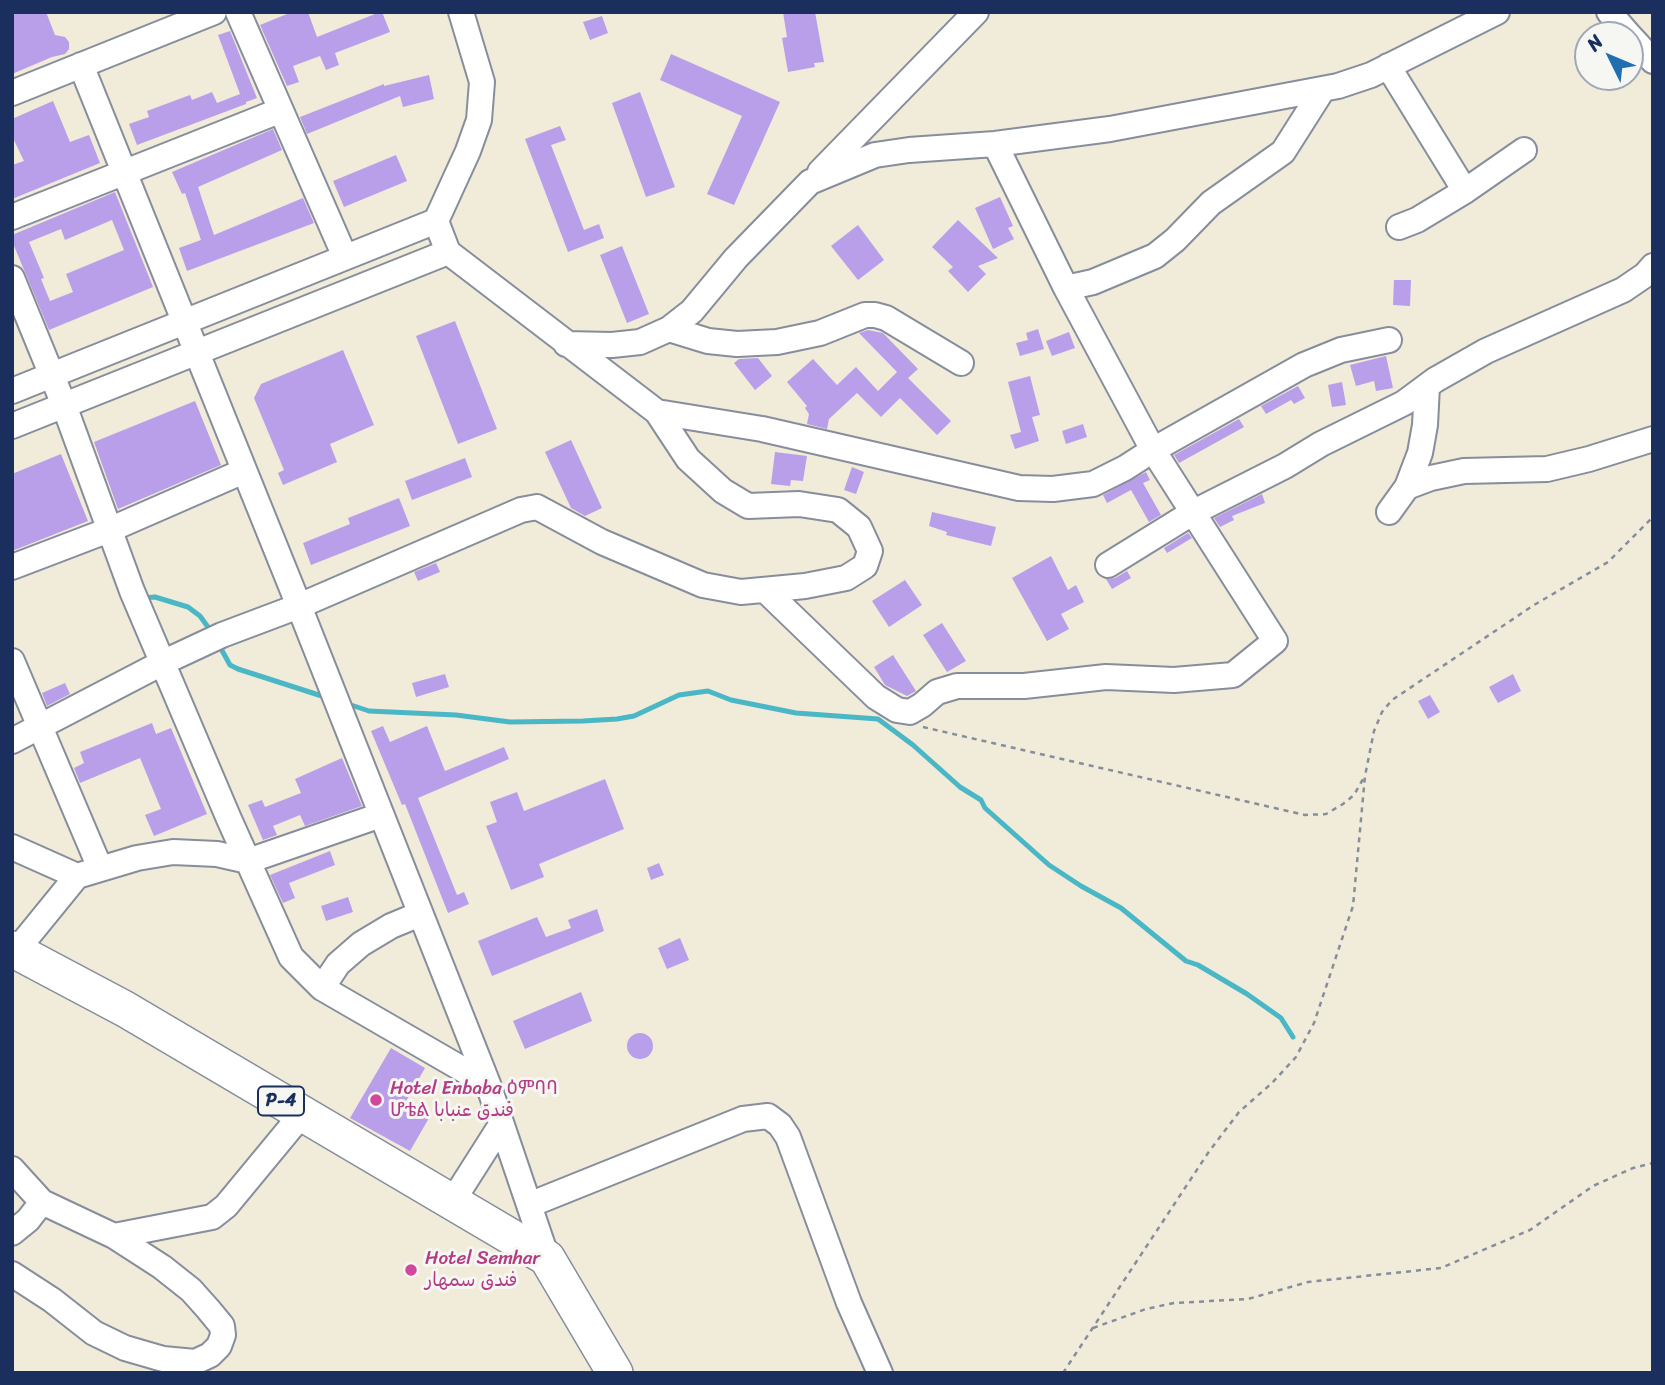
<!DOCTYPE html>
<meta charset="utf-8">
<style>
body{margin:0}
#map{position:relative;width:1665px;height:1385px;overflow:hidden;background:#f1ebd9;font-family:Sriracha,sans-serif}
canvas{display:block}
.frame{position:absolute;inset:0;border:14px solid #1b2f5e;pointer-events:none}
.north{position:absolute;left:1574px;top:21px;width:70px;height:70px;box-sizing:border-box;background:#f6f6f2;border:2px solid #9ea6b7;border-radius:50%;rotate:313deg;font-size:19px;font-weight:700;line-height:28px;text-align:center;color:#1b2f5e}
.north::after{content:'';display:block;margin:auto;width:24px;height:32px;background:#1f6fb2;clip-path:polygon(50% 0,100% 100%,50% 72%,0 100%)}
</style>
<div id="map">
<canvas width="1665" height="1385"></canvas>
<div class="frame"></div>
<div class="north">N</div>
</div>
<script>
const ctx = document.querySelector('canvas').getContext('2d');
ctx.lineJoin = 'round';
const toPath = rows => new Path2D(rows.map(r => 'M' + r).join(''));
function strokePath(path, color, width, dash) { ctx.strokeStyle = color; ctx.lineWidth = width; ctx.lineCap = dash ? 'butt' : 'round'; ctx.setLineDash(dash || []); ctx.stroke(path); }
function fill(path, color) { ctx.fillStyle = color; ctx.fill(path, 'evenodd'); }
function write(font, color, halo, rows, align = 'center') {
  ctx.font = font + ' Sriracha,"Playpen Sans Arabic","Noto Sans Ethiopic",sans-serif'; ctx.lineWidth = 6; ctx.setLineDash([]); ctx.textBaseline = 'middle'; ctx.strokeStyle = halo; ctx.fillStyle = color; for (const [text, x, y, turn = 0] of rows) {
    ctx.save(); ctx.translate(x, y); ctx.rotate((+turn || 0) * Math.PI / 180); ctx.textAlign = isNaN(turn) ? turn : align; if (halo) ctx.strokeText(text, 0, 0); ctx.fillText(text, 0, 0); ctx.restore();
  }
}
strokePath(toPath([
 [142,598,155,597,188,607,200,616,213,634],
 [219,645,230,665,238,669,325,697],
 [345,703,369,711,456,715,510,722,583,721,617,719,634,716,679,695,708,691,731,700,796,713,878,719,913,745,960,787,981,800,985,808,1049,865,1081,886,1121,908,1186,961,1198,965,1247,994,1281,1018,1293,1037]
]), '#4ab7c6', 5);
fill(toPath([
 [12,12,46,12,55,35,65,37,69,42,69,49,65,54,52,57,12,74],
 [292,12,308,12,317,37,380,12,382,12,390,32,335,53,339,65,326,70,320,56,293,66,299,82,287,86,260,25],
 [783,12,815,12,824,62,814,63,815,67,788,72,782,38,787,37],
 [602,16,608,33,590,40,583,22],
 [230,31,257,98,246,102,246,104,137,145,129,124,149,117,147,111,190,95,192,100,212,92,217,103,240,94,218,35],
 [671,54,780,102,734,205,707,194,742,116,660,80],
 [429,75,434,99,403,107,400,96,307,134,300,117,384,84,384,86],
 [640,92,675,187,646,197,612,103],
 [53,101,70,142,89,135,100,163,12,199,12,165,24,161,12,136,12,119],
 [560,126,566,140,551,145,584,230,599,224,604,238,568,252,525,139],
 [273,129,282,150,198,187,214,235,303,198,314,223,187,271,179,248,201,240,185,193,182,194,172,172],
 [396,155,407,181,344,207,333,181],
 [115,192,153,287,49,330,12,241,12,235],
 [112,220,124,250,66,274,73,292,50,301,41,279,44,278,29,242,61,229,65,240],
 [1000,197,1013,226,1008,228,1014,239,993,249,975,208],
 [958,220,998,258,978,266,986,274,968,292,948,271,953,267,932,247],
 [858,225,884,260,858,280,831,246],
 [622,246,649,314,627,323,600,255],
 [1394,280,1411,280,1410,306,1393,305],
 [455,321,497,429,458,444,416,336],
 [1038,329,1044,349,1020,356,1016,343,1028,340,1026,333],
 [868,330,883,333,918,369,908,378,951,421,937,435,900,398,881,417,857,393,829,419,827,429,807,424,809,414,805,408,807,406,787,382,813,359,837,385,856,367,878,391,897,372,859,333],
 [1069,332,1075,348,1052,356,1046,341],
 [343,350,374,425,330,444,337,462,283,485,278,473,284,470,254,398,261,384],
 [1386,356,1393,388,1376,391,1374,381,1356,386,1350,365],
 [758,358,772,376,755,390,734,363,739,359],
 [1030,376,1040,415,1032,417,1039,441,1015,449,1010,435,1021,432,1008,382],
 [1342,382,1346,405,1332,407,1328,385],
 [1298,386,1305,398,1294,404,1291,400,1266,414,1261,406],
 [195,401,221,465,118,509,94,442],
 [1239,419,1244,427,1179,463,1174,455],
 [1083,424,1087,437,1066,444,1062,431],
 [571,440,602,508,585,516,571,508,545,452],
 [775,452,807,456,803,481,791,480,790,486,771,484],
 [61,454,88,521,12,551,12,474],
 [465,458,472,477,412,500,405,481],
 [852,467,864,472,856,494,844,490],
 [1146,472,1150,480,1143,483,1161,515,1149,522,1131,490,1107,503,1103,495],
 [1262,494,1265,503,1232,516,1234,520,1220,527,1214,518],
 [399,498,410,526,311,565,303,543,350,524,348,518],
 [932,512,996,527,991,546,946,535,947,532,929,526],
 [1188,533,1192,538,1167,553,1164,548],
 [1051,556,1068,590,1076,585,1084,602,1061,614,1069,629,1047,641,1012,578],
 [436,563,440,572,418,581,414,572],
 [1127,571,1131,578,1112,589,1106,579,1115,578],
 [905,580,922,605,889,627,872,601],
 [942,623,966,661,947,672,923,635],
 [893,655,916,691,907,696,885,685,874,667],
 [445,674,449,687,416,697,412,683],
 [1513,674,1521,691,1498,703,1489,687],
 [65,683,70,694,47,706,42,693],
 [1430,695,1440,712,1428,719,1418,701],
 [152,723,156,734,171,728,207,814,154,836,145,815,161,809,140,758,80,783,74,768,84,763,80,752],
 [383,726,390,742,427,726,445,771,504,747,509,759,418,798,457,895,464,892,469,904,448,913,405,804,402,805,371,731],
 [342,758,362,806,305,826,300,815,273,826,277,835,263,840,248,805,262,800,265,807,301,793,295,779],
 [605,779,624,829,539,864,544,877,511,890,486,826,497,822,490,802,517,792,524,811],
 [330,851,335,865,289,883,295,898,283,903,270,875],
 [659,863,664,875,651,880,647,868],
 [348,897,353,912,326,921,321,906],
 [597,909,604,931,492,976,478,941,537,917,546,937,571,928,568,920],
 [680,938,689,960,667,969,658,948],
 [581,992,592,1021,525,1049,513,1021],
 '627 1046a13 13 0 1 1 26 0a13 13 0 1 1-26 0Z',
 [391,1048,425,1068,405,1103,429,1118,410,1151,350,1118]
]), '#b99fea');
const minor = toPath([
 [238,12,345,257],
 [1609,12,1629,35],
 [1630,36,1653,61],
 [81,65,299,606,488,1084,547,1258],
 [1388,66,1465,191],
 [12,93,214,12],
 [820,172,976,12],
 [12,217,279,111],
 [1399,227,1417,220,1465,191,1524,150],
 [12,278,64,405,132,591,229,819,291,957,322,988],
 [1066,288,1093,282,1155,256,1175,240,1211,203,1283,152,1323,89],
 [669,329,708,341,737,344,777,342,820,333,865,315,875,315,886,318,961,363],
 [566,344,612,345,640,342,669,329,692,311,736,258,810,182,875,155,909,150,995,144,1110,129,1338,86,1371,75,1497,12],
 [12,391,436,221,468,151,479,120,482,82,461,12],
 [657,412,762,429,1019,488,1053,489,1093,484,1125,468,1153,450,1304,365,1341,350,1389,340],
 [12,426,448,252],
 [1407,487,1420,453,1425,425,1427,386],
 [1389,512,1407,487,1431,478,1464,471,1547,469,1589,459,1653,439],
 [1108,565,1192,513,1285,466,1321,444,1404,403,1435,380,1486,351,1623,290,1645,275,1653,266],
 [12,567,109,530,244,471],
 [765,590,876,697,897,710,910,712,922,705,937,692,957,686,1024,686,1106,677,1174,680,1233,675,1275,641,1153,450,1066,288,995,144],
 [12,661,100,868],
 [12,741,162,663,222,635,299,606,521,510,537,507,602,542,703,585,741,592,805,586,846,578,865,566,870,551,859,527,838,510,799,504,748,506,723,491,688,459,657,412,448,252,436,221],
 [12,847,77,876],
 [420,914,391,926,361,944,338,964,322,988,488,1084],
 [16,951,77,876,137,858,173,852,217,854,248,861,381,815],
 [12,1169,42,1202,114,1236,162,1267,191,1290,208,1309,222,1326,223,1335,219,1346,210,1355,195,1362,163,1359,125,1348,94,1333,52,1300,12,1274],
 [452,1202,501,1125],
 [529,1205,743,1119,768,1116,780,1125,788,1137,849,1303,880,1373],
 [12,1233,28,1220,42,1202],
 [114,1236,212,1217,226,1206,302,1114]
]);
const highway = toPath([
 [12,949,125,1009,547,1258,615,1373]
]);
strokePath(minor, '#868d9c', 28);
strokePath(highway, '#868d9c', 38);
strokePath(toPath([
 [923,727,1305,815,1326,814,1343,804,1354,795,1363,779],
 [1093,1328,1146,1309,1174,1303,1248,1299,1308,1282,1441,1268,1530,1230,1593,1186,1633,1168,1653,1163],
 [1063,1373,1208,1153,1239,1112,1272,1083,1296,1057,1314,1023,1353,906,1365,776,1374,731,1382,712,1392,700,1534,605,1608,562,1653,517]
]), '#868d9c', 2.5, [5, 5]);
strokePath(minor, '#fff', 24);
strokePath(highway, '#fff', 35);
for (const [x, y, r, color] of [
 [376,1100,7,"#d1479c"],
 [411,1270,7,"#d1479c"]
]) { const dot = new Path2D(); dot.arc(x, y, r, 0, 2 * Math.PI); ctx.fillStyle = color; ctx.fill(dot); strokePath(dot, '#f6f6f2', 2.5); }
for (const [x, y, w] of [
 [281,1101,46]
]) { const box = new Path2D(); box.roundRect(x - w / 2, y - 14.5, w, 29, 5); ctx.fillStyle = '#f6f6f2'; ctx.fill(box); strokePath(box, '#1b2f5e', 2); }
write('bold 18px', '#1b2f5e', null, [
 ["P-4",281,1101]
]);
write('19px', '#b23c85', '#f6f6f2', [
 ["Hotel Enbaba ዕምባባ",390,1089],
 ["ሆቴል فندق عنبابا",390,1111],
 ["Hotel Semhar",425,1259],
 ["فندق سمهار",425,1281]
], 'left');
</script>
